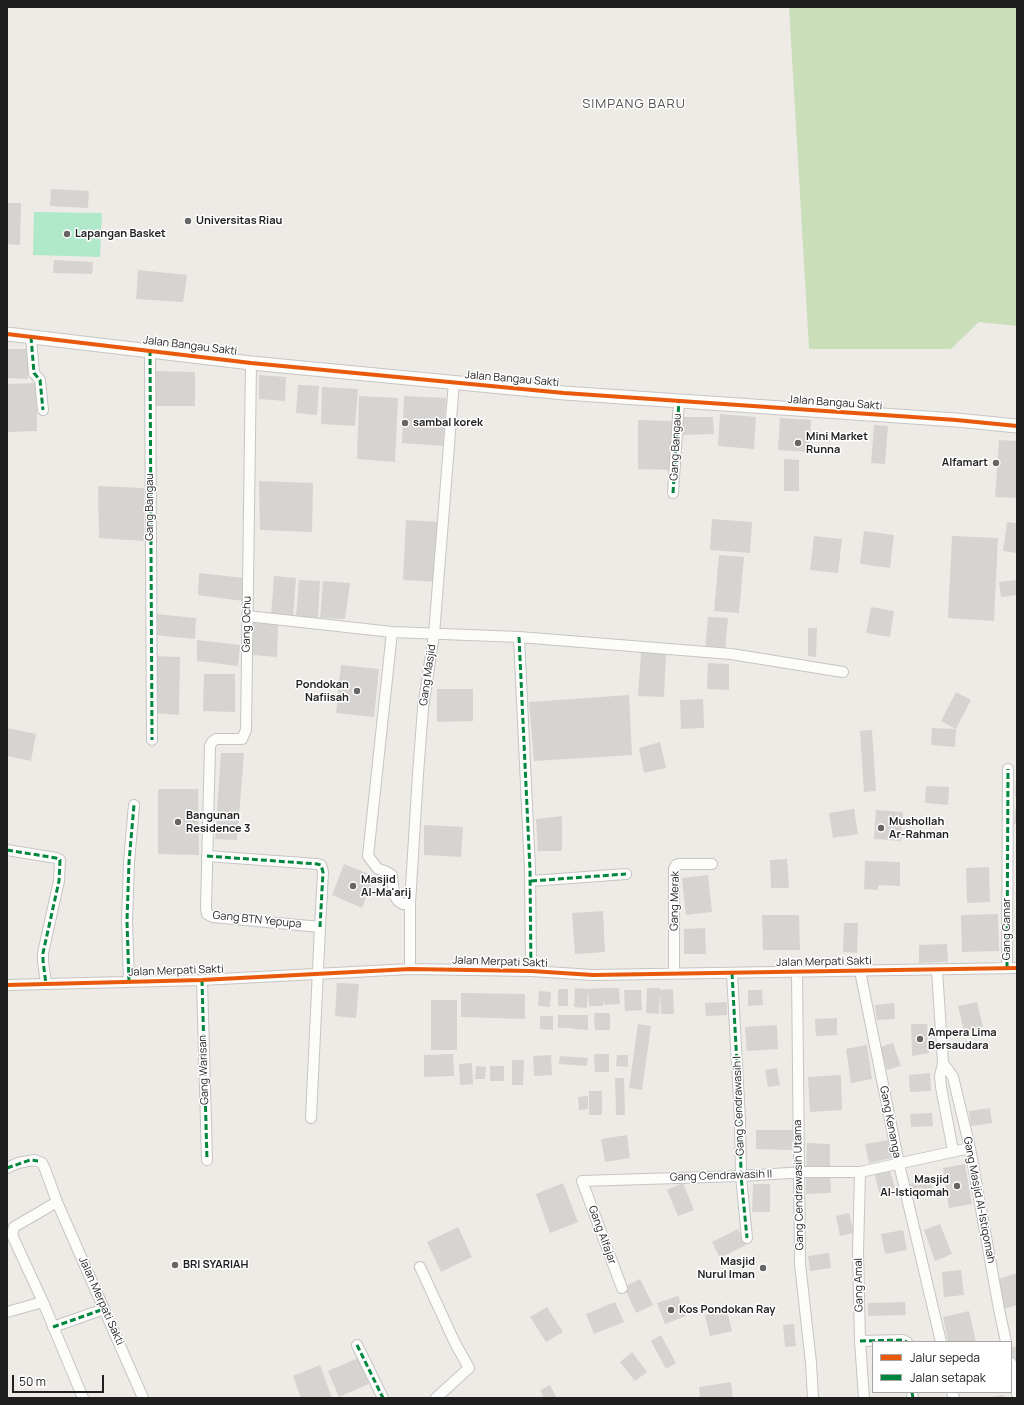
<!DOCTYPE html>
<style>
body{margin:0}
#map{position:relative;width:1024px;height:1405px;overflow:hidden;background:#eeebe7;font-family:Manrope,sans-serif}
canvas{display:block}
.frame{position:absolute;inset:0;border:8px solid #1f1f1f;pointer-events:none}
.legend{position:absolute;left:872px;top:1341px;width:140px;height:52px;box-sizing:border-box;background:#fff;border:1px solid #a5a5a5;margin:0;padding:5px 7px;list-style:none;font-size:12px;color:#1f1f1f}
.legend li{display:flex;align-items:center;gap:8px;height:20px}
.legend b{width:20px;border:1px solid #a5a5a5}
.scale{position:absolute;left:12px;top:1375px;width:92px;height:18px;box-sizing:border-box;border:2px solid #1f1f1f;border-top:0;padding-left:5px;font-size:12px;line-height:14px;white-space:nowrap;color:#1f1f1f;-webkit-text-stroke:3px #fff;paint-order:stroke}
</style>
<div id="map">
<canvas width="1024" height="1405"></canvas>
<div class="frame"></div>
<ul class="legend">
<li><b style="height:5px;background:#e8590c"></b>Jalur sepeda</li>
<li><b style="height:5px;background:#00873e"></b>Jalan setapak</li>
</ul>
<div class="scale">50 m</div>
</div>
<script>
const ctx = document.querySelector('canvas').getContext('2d');
ctx.lineJoin = 'round';
function fill(path, color) { ctx.fillStyle = color; ctx.fill(path, 'evenodd'); }
const toPath = rows => new Path2D(rows.map(r => 'M' + r).join(''));
function strokePath(path, color, width, dash) { ctx.strokeStyle = color; ctx.lineWidth = width; ctx.lineCap = dash ? 'butt' : 'round'; ctx.setLineDash(dash || []); ctx.stroke(path); }
function write(font, color, halo, rows, align = 'center') {
  ctx.font = font + ' Manrope,sans-serif'; ctx.lineWidth = 3; ctx.setLineDash([]); ctx.textBaseline = 'middle'; ctx.strokeStyle = halo; ctx.fillStyle = color; for (const [text, x, y, turn = 0] of rows) {
    ctx.save(); ctx.translate(x, y); ctx.rotate((+turn || 0) * Math.PI / 180); ctx.textAlign = isNaN(turn) ? turn : align; if (halo) ctx.strokeText(text, 0, 0); ctx.fillText(text, 0, 0); ctx.restore();
  }
}
fill(toPath([
 [789,7,1017,7,1017,326,979,322,951,349,809,349]
]), '#cbdeba');
fill(toPath([
 [34,212,102,213,100,257,33,255]
]), '#afe9ca');
fill(toPath([
 [51,189,89,191,88,208,50,206],
 [7,203,21,203,20,245,7,244],
 [54,260,93,262,92,274,53,273],
 [138,270,187,275,183,302,136,299],
 [7,349,28,349,28,379,7,378],
 [155,371,195,372,195,406,156,406],
 [259,375,286,377,285,401,259,399],
 [37,383,37,431,7,432,7,384],
 [298,385,319,386,317,415,296,413],
 [322,387,358,389,355,426,321,424],
 [359,396,398,398,395,462,357,459],
 [404,396,446,398,443,446,402,443],
 [720,414,756,417,754,449,718,446],
 [681,417,713,417,714,434,681,435],
 [780,418,811,420,809,452,778,450],
 [638,420,673,421,672,470,638,469],
 [874,425,888,426,885,464,871,463],
 [999,440,1017,441,1017,498,995,497],
 [784,459,799,460,799,491,784,491],
 [259,481,313,483,312,532,260,530],
 [98,486,144,488,144,541,99,538],
 [712,519,752,522,750,553,710,550],
 [406,520,439,522,436,582,403,580],
 [1007,522,1017,523,1017,553,1003,551],
 [864,531,894,535,890,568,860,564],
 [814,536,842,539,838,573,810,570],
 [952,536,998,538,994,621,948,618],
 [719,555,744,557,739,613,714,611],
 [199,573,244,578,243,601,198,595],
 [274,576,296,578,293,617,271,615],
 [299,580,320,581,318,618,296,616],
 [1017,580,1017,595,1001,597,999,582],
 [323,581,350,583,345,619,320,618],
 [871,607,894,611,890,637,866,633],
 [155,614,196,618,195,639,154,635],
 [708,617,728,618,725,650,705,648],
 [252,622,278,623,277,657,253,655],
 [808,628,817,628,816,657,808,656],
 [197,640,240,645,238,666,197,661],
 [641,652,666,654,664,697,638,696],
 [155,656,180,657,179,715,154,713],
 [708,663,729,664,729,690,707,689],
 [341,665,379,669,374,717,336,713],
 [204,674,235,674,235,712,203,711],
 [437,689,473,689,473,721,437,722],
 [956,692,971,700,956,729,941,721],
 [629,695,632,755,534,761,529,702],
 [703,699,704,728,681,729,680,700],
 [7,728,36,734,31,761,7,756],
 [932,728,956,729,955,747,931,745],
 [872,730,876,791,864,792,860,731],
 [660,742,666,768,644,773,639,748],
 [221,753,244,753,237,840,215,839],
 [1016,780,1017,780,1017,796,1015,796],
 [926,786,949,787,948,805,925,803],
 [158,789,198,789,199,855,158,854],
 [854,809,858,834,833,838,829,813],
 [1015,809,1017,809,1017,824,1014,824],
 [876,810,903,812,901,841,874,839],
 [562,816,562,851,538,851,536,819],
 [424,825,463,827,461,857,424,855],
 [787,859,789,888,771,888,770,860],
 [865,861,900,862,900,886,878,885,878,890,864,889],
 [344,864,374,876,362,908,332,895],
 [989,867,990,902,967,903,966,868],
 [708,875,712,912,686,915,682,878],
 [603,911,605,952,575,954,572,913],
 [998,914,999,951,962,952,961,915],
 [762,915,799,915,800,950,763,950],
 [844,923,858,923,857,953,843,952],
 [705,928,706,954,684,954,684,929],
 [947,944,948,962,919,963,919,945],
 [337,983,359,984,356,1018,335,1016],
 [575,988,588,989,587,1008,574,1007],
 [602,988,619,988,620,1004,604,1005,603,999,603,1006,589,1006,588,989],
 [647,988,660,988,660,990,673,989,674,1014,661,1014,660,993,659,1014,646,1013],
 [558,989,568,989,568,1006,558,1006],
 [624,990,641,990,642,1010,625,1011],
 [748,990,762,990,763,1005,748,1006],
 [539,991,551,992,550,1007,538,1006],
 [461,993,525,994,525,1019,461,1017],
 [431,1000,457,1000,457,1050,431,1050],
 [727,1002,727,1015,706,1016,705,1003],
 [977,1002,983,1027,964,1031,958,1006],
 [894,1003,895,1019,877,1020,875,1005],
 [594,1013,610,1013,610,1030,595,1030],
 [558,1015,588,1015,588,1030,572,1029,572,1021,572,1028,558,1028],
 [540,1016,553,1016,553,1030,540,1029],
 [837,1018,837,1035,816,1036,815,1019],
 [638,1024,651,1026,642,1090,629,1088],
 [911,1024,927,1024,929,1053,912,1056],
 [777,1025,778,1049,747,1051,745,1027],
 [893,1043,901,1066,887,1070,880,1047],
 [867,1045,872,1079,851,1083,846,1049],
 [453,1054,454,1076,424,1077,424,1055],
 [594,1054,609,1054,609,1072,595,1072],
 [551,1055,552,1075,534,1076,533,1056],
 [617,1055,628,1055,628,1067,616,1066],
 [560,1056,588,1058,587,1066,559,1064],
 [512,1060,524,1060,523,1085,512,1085],
 [472,1063,473,1084,460,1085,459,1064],
 [476,1066,486,1067,485,1079,475,1079],
 [490,1066,504,1066,504,1081,490,1081],
 [777,1068,780,1085,768,1087,765,1070],
 [930,1073,931,1091,910,1092,909,1075],
 [841,1075,842,1110,810,1112,808,1077],
 [615,1078,624,1078,625,1115,616,1115],
 [589,1091,602,1091,602,1115,589,1115],
 [588,1096,588,1109,579,1110,578,1097],
 [990,1108,992,1123,971,1126,969,1111],
 [932,1113,933,1126,911,1127,910,1114],
 [756,1130,793,1130,792,1150,756,1149],
 [627,1135,630,1158,605,1162,601,1139],
 [889,1140,892,1158,869,1163,865,1144],
 [807,1143,830,1144,830,1170,806,1170],
 [965,1164,972,1204,949,1208,943,1168],
 [889,1167,895,1188,879,1192,874,1172],
 [806,1173,830,1173,831,1193,806,1194],
 [928,1176,934,1191,916,1199,910,1184],
 [563,1183,578,1222,550,1233,536,1194],
 [683,1183,694,1210,678,1216,667,1190],
 [753,1184,770,1184,770,1212,752,1212],
 [849,1213,854,1233,840,1236,836,1216],
 [940,1224,952,1254,935,1261,924,1230],
 [458,1227,472,1257,441,1272,427,1242],
 [738,1229,746,1245,720,1258,712,1242],
 [903,1230,907,1250,885,1254,881,1234],
 [829,1253,831,1268,810,1271,808,1256],
 [961,1270,964,1295,944,1297,942,1272],
 [1017,1273,1017,1305,1003,1309,995,1280],
 [640,1279,653,1305,636,1313,624,1287],
 [678,1296,686,1316,665,1324,657,1303],
 [615,1302,624,1322,594,1334,586,1314],
 [905,1302,906,1315,868,1316,868,1303],
 [547,1307,563,1332,546,1342,530,1317],
 [727,1310,732,1331,710,1336,705,1315],
 [969,1311,976,1342,948,1342,943,1317],
 [794,1324,796,1346,785,1347,783,1325],
 [661,1335,676,1363,666,1369,651,1341],
 [1017,1346,1017,1375,1011,1354,1011,1348],
 [632,1352,647,1372,635,1381,620,1362],
 [358,1358,369,1384,339,1397,328,1371],
 [320,1365,332,1398,301,1398,293,1376],
 [731,1382,733,1398,700,1398,699,1387],
 [550,1385,557,1398,544,1398,540,1390],
 [1003,1395,1004,1398,992,1398,992,1397]
]), '#d6d3d0');
const minor = toPath([
 [31,337,34,373,40,380,43,410],
 [150,350,152,740],
 [251,363,246,730,242,739,216,739,212,742,210,746,206,908,207,914,213,917,320,927,311,1118],
 [673,493,679,401],
 [247,616,392,632,519,637,731,654,843,672],
 [392,632,368,856,378,869,385,871,392,875,394,895,398,901,403,904,410,903],
 [519,637,530,870,531,971],
 [7,850,56,858,60,860,59,881,43,953,43,961,46,984],
 [207,856,317,864,321,865,323,872,320,927],
 [531,881,626,874],
 [1007,968,1008,769],
 [410,969,410,903,418,774,423,708,434,634,454,382],
 [937,970,943,1063,940,1076,941,1087,953,1151],
 [860,971,899,1164,941,1342],
 [797,972,800,1264,811,1363,813,1398],
 [674,973,674,869,676,865,679,864,712,864],
 [732,973,740,1120,741,1176,747,1238],
 [202,980,207,1160],
 [129,982,127,921,129,862,134,805],
 [7,985,202,980,410,969,531,971,593,975,1017,968],
 [943,1063,953,1077,970,1148,999,1309,1006,1342],
 [7,1168,18,1163,34,1160,42,1163,45,1169,57,1202,143,1398],
 [860,1172,858,1253,860,1341,864,1398],
 [420,1267,455,1343,469,1368,436,1398],
 [622,1288,582,1181,741,1176,806,1172,860,1172,970,1148],
 [43,1302,83,1398],
 [7,1312,43,1302,12,1235,14,1227,57,1202],
 [53,1327,104,1309],
 [860,1341,903,1340,907,1342],
 [357,1345,383,1398],
 [1011,1363,1017,1394],
 [912,1392,913,1398],
 [952,1392,954,1398]
]);
const tertiary = toPath([
 [7,334,251,363,564,393,956,420,1017,426]
]);
strokePath(minor, '#c6c5c3', 12);
strokePath(tertiary, '#c6c5c3', 15);
strokePath(minor, '#fcfcfb', 10);
strokePath(tertiary, '#fcfcfb', 13);
strokePath(toPath([
 [31,337,34,373,40,380,43,410],
 [150,350,152,740],
 [673,493,679,401],
 [519,637,530,870,531,971],
 [7,850,56,858,60,860,59,881,43,953,43,961,46,984],
 [207,856,317,864,321,865,323,872,320,927],
 [531,881,626,874],
 [1007,968,1008,769],
 [732,973,740,1120,741,1176,747,1238],
 [202,980,207,1160],
 [129,982,127,921,129,862,134,805],
 [7,1168,30,1160,38,1161],
 [53,1327,104,1309],
 [860,1341,903,1340,907,1342],
 [357,1345,383,1398],
 [912,1392,913,1398]
]), '#00873e', 3, [6, 3]);
strokePath(toPath([
 [7,334,251,363,564,393,956,420,1017,426],
 [7,985,202,980,410,969,531,971,593,975,1017,968]
]), '#e8590c', 4);
for (const [x, y, r, color] of [
 [188,221,4,"#676665"],
 [67,234,4,"#676665"],
 [405,423,4,"#676665"],
 [798,443,4,"#676665"],
 [996,463,4,"#676665"],
 [357,691,4,"#676665"],
 [178,822,4,"#676665"],
 [881,828,4,"#676665"],
 [353,886,4,"#676665"],
 [920,1039,4,"#676665"],
 [957,1186,4,"#676665"],
 [175,1265,4,"#676665"],
 [763,1268,4,"#676665"],
 [671,1310,4,"#676665"]
]) { const dot = new Path2D(); dot.arc(x, y, r, 0, 2 * Math.PI); ctx.fillStyle = color; ctx.fill(dot); strokePath(dot, '#fff', 1.5); }
write('bold 11px', '#1f1f1f', '#fff', [
 ["Universitas Riau",196,221],
 ["Lapangan Basket",75,234],
 ["sambal korek",413,423],
 ["Mini Market",806,437],
 ["Runna",806,450],
 ["Alfamart",988,463,"right"],
 ["Pondokan",349,685,"right"],
 ["Nafiisah",349,698,"right"],
 ["Bangunan",186,816],
 ["Residence 3",186,829],
 ["Mushollah",889,822],
 ["Ar-Rahman",889,835],
 ["Masjid",361,880],
 ["Al-Ma'arij",361,893],
 ["Ampera Lima",928,1033],
 ["Bersaudara",928,1046],
 ["Masjid",949,1180,"right"],
 ["Al-Istiqomah",949,1193,"right"],
 ["Masjid",755,1262,"right"],
 ["Nurul Iman",755,1275,"right"],
 ["BRI SYARIAH",183,1265],
 ["Kos Pondokan Ray",679,1310]
], 'left');
write('11px', '#1f1f1f', '#fff', [
 ["Jalan Bangau Sakti",190,346,7],
 ["Jalan Bangau Sakti",512,379,5],
 ["Jalan Bangau Sakti",835,403,4],
 ["Gang Bangau",676,447,-87],
 ["Gang Bangau",150,507,-90],
 ["Gang Ochu",247,624,-89],
 ["Gang Masjid",428,675,-82],
 ["Gang Merak",675,901,-89],
 ["Gang BTN Yepupa",257,920,6],
 ["Gang Camar",1007,929,-90],
 ["Jalan Merpati Sakti",500,962,2],
 ["Jalan Merpati Sakti",824,962,-1],
 ["Jalan Merpati Sakti",176,971,-2],
 ["Gang Warisan",204,1070,-92],
 ["Gang Cendrawasih I",739,1106,-92],
 ["Gang Kenanga",890,1122,79],
 ["Gang Cendrawasih II",721,1176,-2],
 ["Gang Cendrawasih Utama",799,1185,-91],
 ["Gang Masjid Al-Istiqomah",979,1200,79],
 ["Gang Alfajar",602,1235,70],
 ["Gang Amal",859,1285,-91],
 ["Jalan Merpati Sakti",101,1301,66]
]);
ctx.letterSpacing = '1px';
write('13px', '#525252', '#fff', [
 ["SIMPANG BARU",634,104]
]);
ctx.letterSpacing = '0px';
</script>
